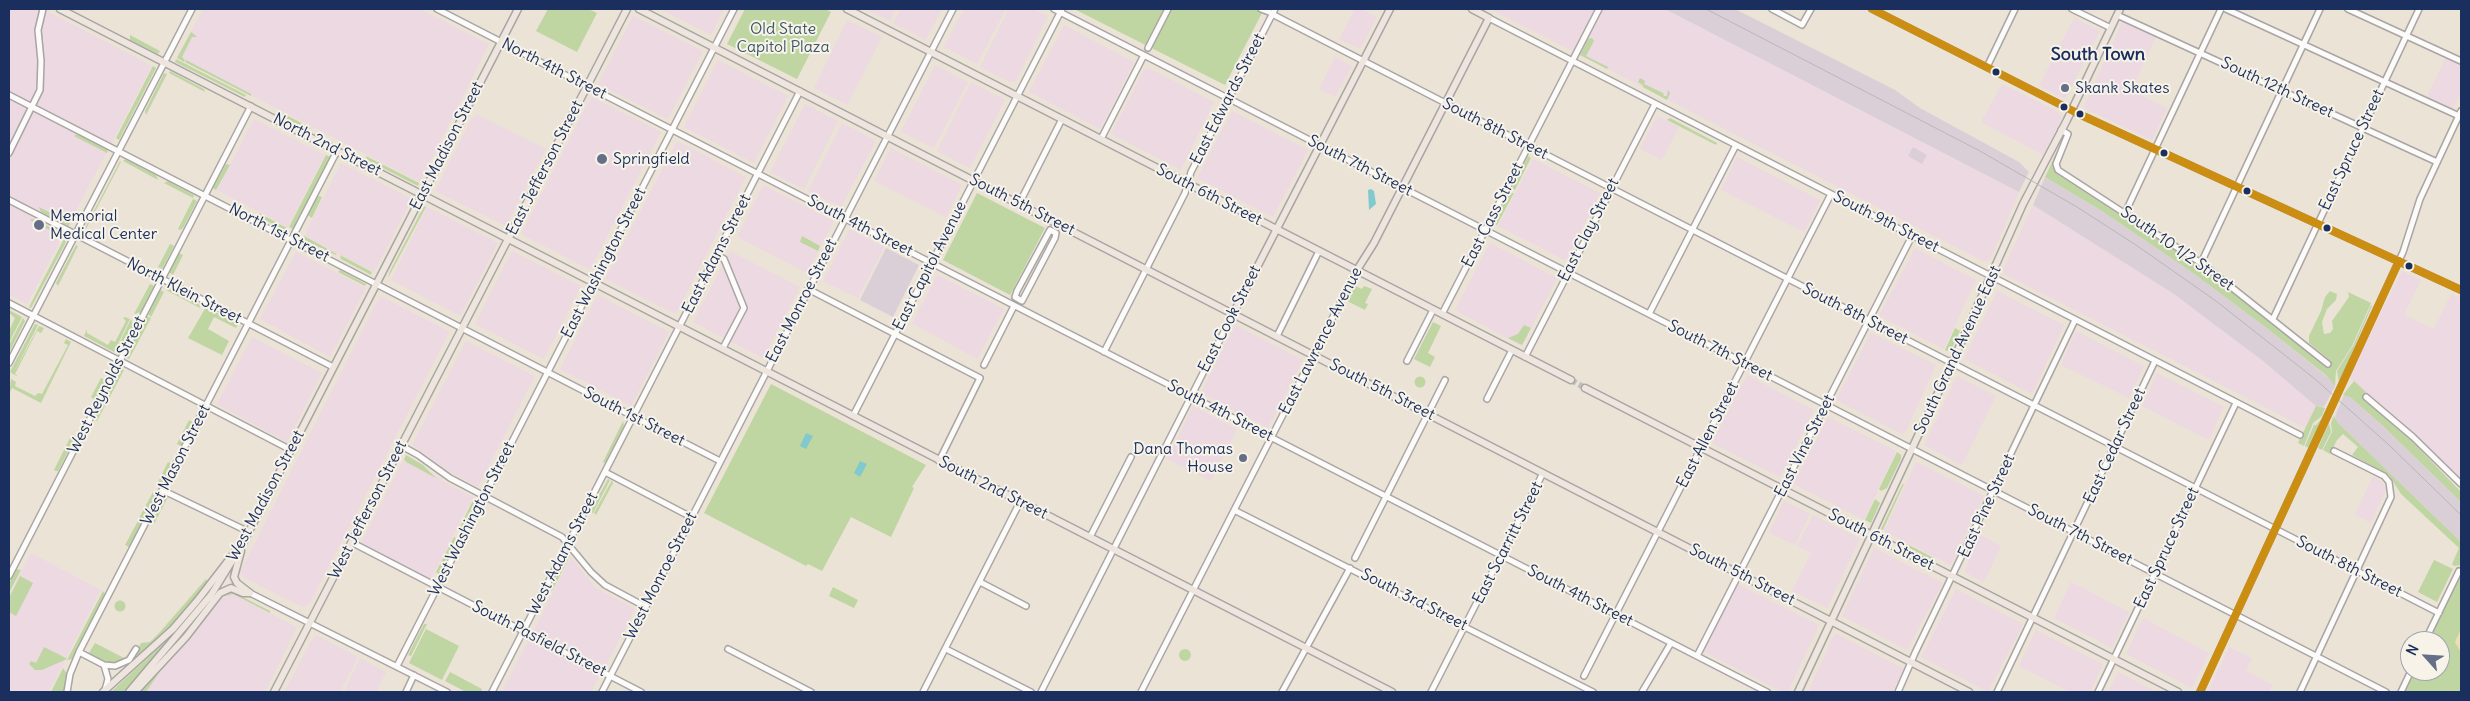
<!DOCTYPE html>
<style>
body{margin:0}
#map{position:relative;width:2470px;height:701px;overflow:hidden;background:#ece3d7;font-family:Delius,sans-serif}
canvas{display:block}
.frame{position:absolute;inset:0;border:10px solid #1b2f5e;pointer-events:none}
.north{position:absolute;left:2400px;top:631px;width:50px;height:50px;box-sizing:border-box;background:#f7f3e8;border:1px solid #9fa5b1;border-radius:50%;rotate:296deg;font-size:14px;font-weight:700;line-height:20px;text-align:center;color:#1b2f5e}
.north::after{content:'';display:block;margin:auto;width:18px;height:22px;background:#646e88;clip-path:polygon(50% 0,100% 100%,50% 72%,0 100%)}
</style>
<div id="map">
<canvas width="2470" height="701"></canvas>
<div class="frame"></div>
<div class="north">N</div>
</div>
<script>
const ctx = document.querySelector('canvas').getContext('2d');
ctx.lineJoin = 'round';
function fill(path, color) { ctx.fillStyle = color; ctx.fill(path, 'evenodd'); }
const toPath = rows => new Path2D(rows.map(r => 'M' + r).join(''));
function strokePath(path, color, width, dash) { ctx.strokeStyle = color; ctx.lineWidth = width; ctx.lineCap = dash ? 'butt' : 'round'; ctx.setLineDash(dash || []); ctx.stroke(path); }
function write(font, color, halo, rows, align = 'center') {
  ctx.font = font + ' Delius,sans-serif'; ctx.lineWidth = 4; ctx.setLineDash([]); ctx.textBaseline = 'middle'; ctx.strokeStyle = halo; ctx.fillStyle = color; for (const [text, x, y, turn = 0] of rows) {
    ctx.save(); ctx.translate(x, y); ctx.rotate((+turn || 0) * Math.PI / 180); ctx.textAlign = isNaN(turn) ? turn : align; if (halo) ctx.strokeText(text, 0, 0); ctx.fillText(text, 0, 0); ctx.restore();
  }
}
fill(toPath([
 [9,9,43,9,152,66,27,304,9,294],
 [203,9,420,9,488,44,488,46,420,182,177,57],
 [660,9,724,9,711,35],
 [865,9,896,9,890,21],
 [901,9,942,9,926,40,893,23],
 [964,9,1006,9,977,64,944,47],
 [1009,9,1032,9,1048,16,1016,81,1010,82,980,67],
 [1355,9,1361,9,1377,17,1360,49,1339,39],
 [1490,9,1665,9,2019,192,1990,260,1983,261],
 [633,16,703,51,668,119,598,84],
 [2074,18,2100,31,2065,99,2039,86],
 [847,20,882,37,847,105,814,88],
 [2123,21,2156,37,2131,91,2167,108,2152,140,2083,108],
 [1064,25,1134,62,1100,129,1029,92],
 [1335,57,1352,66,1335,97,1319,89],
 [2446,57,2461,64,2461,94,2452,109,2427,97],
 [718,60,788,96,754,163,684,127],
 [935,65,968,82,934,148,901,132],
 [1149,68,1214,102,1181,170,1111,134,1144,70],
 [971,82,1005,100,970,168,937,151],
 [2002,84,2057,111,2062,117,2043,155,1981,122],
 [591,97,661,132,590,270,521,234],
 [805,104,838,121,804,189,770,172],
 [1232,111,1308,150,1273,217,1197,178],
 [476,114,546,149,506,226,435,191,472,118,474,119],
 [1657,116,1679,127,1662,160,1640,149],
 [254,119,325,155,288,227,217,190],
 [842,123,873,139,875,143,841,207,808,191],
 [677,141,746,177,676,314,605,279],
 [891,148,962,185,946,217,874,181],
 [1737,157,1820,200,1804,232,1721,190],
 [1533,159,1600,193,1566,261,1498,226],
 [341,163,412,199,374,272,304,236],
 [763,185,834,221,807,273,737,237],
 [2033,205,2174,294,2225,331,2308,398,2316,406,2306,428,2004,274,2003,270],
 [427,207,498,243,460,316,391,280],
 [850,229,884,247,858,298,823,281],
 [1490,243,1557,278,1522,346,1455,310],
 [1915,248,1976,280,1944,349,1879,316],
 [512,251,581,286,544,359,475,324],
 [730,251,800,287,763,358,693,322],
 [296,252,366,288,330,357,260,319],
 [2402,271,2421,280,2404,315,2434,329,2451,294,2461,298,2461,480,2349,377],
 [937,275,1004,309,977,359,912,323],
 [1997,291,2064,325,2032,394,1964,359],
 [598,295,669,332,631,406,560,369],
 [380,296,447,330,449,333,310,603,302,607,243,577,240,572],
 [1235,325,1303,360,1268,428,1201,393],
 [2076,331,2144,366,2129,398,2061,365],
 [1871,333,1936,365,1904,435,1836,400],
 [252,337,322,373,287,442,217,404],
 [466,341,535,376,478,487,445,469,412,445],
 [2157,373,2224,407,2209,440,2142,406],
 [1747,375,1814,410,1780,477,1712,443],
 [1957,376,1996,396,1962,465,1924,445],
 [1193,406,1237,429,1211,481,1167,459],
 [1828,417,1896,451,1864,520,1793,484],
 [406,455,446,483,473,497,431,579,361,543],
 [1916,462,1984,496,1951,565,1884,531],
 [2373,476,2383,483,2386,489,2371,523,2355,515],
 [1784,501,1810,514,1795,545,1769,533],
 [1813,515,1860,539,1827,608,1792,591,1811,553,1797,546],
 [1980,535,2001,546,1984,582,1964,572],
 [1874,548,1943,583,1907,650,1842,616],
 [31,553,101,590,49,692,9,692,9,596],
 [571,557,596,588,635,609,604,669,533,632],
 [2071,582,2129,612,2112,648,2054,618],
 [1737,584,1819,625,1788,692,1782,692,1703,651],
 [1956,589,2023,624,1988,692,1921,657],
 [233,594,297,627,265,692,144,692,221,597],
 [2143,618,2209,653,2192,688,2126,654],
 [2036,630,2103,664,2090,692,2070,692,2019,666],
 [1835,633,1904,669,1892,692,1808,692],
 [318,636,358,657,340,692,284,692,313,638],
 [529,639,599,676,591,692,502,692],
 [2229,647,2252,658,2246,671,2273,685,2269,692,2208,692],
 [360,658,386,672,376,692,344,692],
 [2118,672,2153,690,2158,692,2108,692]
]), '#ecd9e1');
fill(toPath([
 [1665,9,1735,9,1895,90,1920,108,2019,162,2029,172,2019,192],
 [1913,147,1927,155,1922,164,1908,156],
 [2045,177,2102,211,2193,273,2264,326,2330,379,2335,386,2324,407,2316,406,2263,361,2174,294,2033,205],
 [886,248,919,265,893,317,860,300],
 [2344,395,2350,397,2381,424,2461,502,2461,542,2337,422,2335,416]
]), '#dacfd6');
fill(toPath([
 [548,9,588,9,597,13,577,52,536,31],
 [745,9,825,9,831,12,797,79,727,44],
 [1074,9,1264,9,1225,85],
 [191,32,197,37,192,37,182,57,185,60,184,62,177,58],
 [130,35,160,51,158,54,130,40],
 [1592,38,1594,41,1586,56,1608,67,1607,69,1580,55,1588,39],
 [176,59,246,95,245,97,175,62],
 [186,60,251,94,251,96,185,62],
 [153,66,156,68,119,140,116,138],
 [170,71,204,89,205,92,169,73],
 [164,73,167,74,146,115,145,111],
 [1640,78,1645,81,1644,84,1663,93,1664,96,1667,96,1668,90,1670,93,1667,100,1643,87,1643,85,1638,82],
 [283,113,292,118,311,128,308,130,282,116],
 [1670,118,1717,143,1716,145,1667,120],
 [77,134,108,150,107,153,74,136],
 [2057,151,2054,169,2057,174,2196,264,2268,317,2326,367,2331,361,2309,343,2309,336,2321,311,2325,297,2330,291,2337,294,2336,300,2327,309,2322,322,2324,334,2330,333,2333,329,2332,321,2349,297,2348,292,2371,303,2352,346,2336,371,2335,386,2327,376,2264,326,2193,273,2102,211,2045,177],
 [326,155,330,157,293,229,289,227],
 [366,156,419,183,419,184,418,186,414,184,367,160],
 [1528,156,1531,158,1515,190,1512,188],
 [125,159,156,175,158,180,123,161],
 [120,161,121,162,86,229,85,228],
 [226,164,230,165,216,190,213,188],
 [168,181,194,195,193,198,164,183],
 [977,193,1045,228,1010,295,943,260],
 [1509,193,1514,193,1497,225,1494,224,1495,221],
 [318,196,322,197,312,218,308,215],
 [193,199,197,201,183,228,180,230,178,229],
 [424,206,426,207,388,278,390,271],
 [39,207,70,223,69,226,41,212],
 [259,213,287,228,286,231,259,217],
 [33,219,62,233,64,235,63,237,30,220],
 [304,236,337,254,336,255,302,239],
 [802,236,820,246,818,251,800,242],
 [64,239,66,241,65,244,31,308,29,307],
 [170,244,174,246,162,269,158,267],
 [76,245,78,246,58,286,56,283],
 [179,253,183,255,173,275,169,272],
 [340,255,372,272,371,275,341,259],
 [340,270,366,284,365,286,338,272],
 [150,284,154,286,141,312,134,314],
 [168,286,199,304,200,308,166,290],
 [1355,286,1362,289,1364,286,1372,289,1365,303,1368,304,1365,310,1347,301],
 [160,290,164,292,151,317,148,314],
 [2371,305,2372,306,2339,383,2337,371,2353,346],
 [206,307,238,323,236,328,214,317,208,329,229,341,222,355,188,338],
 [9,310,22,317,9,343,9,331,15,318,9,313],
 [146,316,151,318,129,359,125,357],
 [125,317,130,319,114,352,84,336,87,329,87,333,108,345,111,340,115,342,126,321,123,318],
 [23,318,25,321,9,353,9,345],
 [131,319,133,326,119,354,115,352],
 [1433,322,1441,326,1428,353,1435,357,1430,367,1414,359],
 [35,324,38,325,13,374,10,372],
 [1524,325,1531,328,1522,345,1508,338,1518,334],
 [39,326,44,328,41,333,37,331,15,374,19,377,13,374],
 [1955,328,1960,331,1952,348,1947,351,1945,350],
 [66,339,71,342,41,403,12,388,9,394,11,379,16,382,15,386,35,396,38,393,42,394,68,345,64,343],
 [120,368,124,370,97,421,93,419],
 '1414.5 382a5.5 5.5 0 1 1 11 0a5.5 5.5 0 1 1-11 0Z',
 [101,378,105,380,95,400,91,397],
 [2354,381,2366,392,2363,397,2406,435,2461,492,2461,502,2381,424,2350,397,2343,395],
 [771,384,926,465,912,487,914,488,891,537,851,517,822,571,808,564,806,566,704,513],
 [2316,406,2325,408,2322,416,2313,423,2304,446,2298,443],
 [2334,416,2338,423,2461,542,2461,565,2454,566,2452,564,2459,548,2401,494,2389,475,2352,455,2358,447,2343,434,2337,440,2330,454,2323,450,2332,432,2331,423],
 [2323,417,2309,448,2305,446,2314,425,2316,425],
 [189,420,194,423,181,446,177,444],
 [623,421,624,426,605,463,603,462],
 [2329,423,2331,432,2322,450,2318,448],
 [72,434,76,436,58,471,56,471,54,470],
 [1897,452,1901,455,1901,459,1887,488,1881,491,1879,489],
 [406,455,423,465,436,478,408,463,404,460],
 [168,462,172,464,162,484,158,482],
 [608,479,610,480,593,513,590,512],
 [612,480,613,483,596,515,594,513],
 [1905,483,1904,484,1883,530,1881,529,1902,485],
 [153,492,157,494,142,522,138,520],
 [165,497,168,497,154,524,151,521],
 [474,498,476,500,463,526,460,527],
 [1875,499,1880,503,1871,523,1865,520],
 [138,521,142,522,129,547,125,545],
 [454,537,457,539,439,574,436,572],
 [1903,542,1934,558,1932,560,1904,545],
 [568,553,570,556,552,591,550,590],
 [2434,560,2453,569,2437,602,2418,592],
 [16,569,21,570,9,593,9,584],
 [2461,573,2461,692,2405,692,2414,671,2440,671,2440,641,2429,641],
 [20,576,33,583,16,616,9,612,9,598],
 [206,579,208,582,202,590,177,620,140,655,135,655,141,643,150,642,160,632],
 [833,587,858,600,854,608,829,596],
 [103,591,105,594,72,659,67,660],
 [233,592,270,611,270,613,233,594,221,597,161,670,146,692,138,692,223,594],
 '114.5 606a5.5 5.5 0 1 1 11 0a5.5 5.5 0 1 1-11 0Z',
 [190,614,125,692,111,692,154,652],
 [424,624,427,624,411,656,408,655],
 [426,629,459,646,442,680,409,663],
 [95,643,126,659,115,663,103,661,89,653],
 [44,647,62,656,67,659,42,670,35,670,29,664,31,661,36,663],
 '1179 655a6 6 0 1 1 12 0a6 6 0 1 1-12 0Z',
 [63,668,67,674,65,692,51,692],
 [450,672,482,689,481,692,466,692,445,681]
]), '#bfd5a2');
fill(toPath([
 [2461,629,2461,653,2455,642]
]), '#eddeb8');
fill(toPath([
 [1371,189,1374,191,1376,204,1369,210,1368,190],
 [806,433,813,436,806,449,800,446],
 [860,461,867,464,860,477,854,473]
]), '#80cace');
strokePath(toPath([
 [1571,380,1585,388]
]), '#c2bfbf', 6, [6, 3]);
const minor = toPath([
 [437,9,1767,692],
 [1054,9,2386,692],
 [1261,9,1269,12],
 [1772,9,1802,25,1811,9],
 [1872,9,2081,115,2461,290],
 [2072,9,2111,28],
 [2226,9,2459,116],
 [2348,9,2461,61],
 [1272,14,2439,613],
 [2117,15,2437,162],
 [1489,18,2300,435],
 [1148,48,1168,9],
 [1987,67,2015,9],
 [9,95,720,461],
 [2061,130,2068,134,2056,164,2058,170,2201,263,2328,364],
 [1101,139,1144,55],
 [9,153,40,90,41,61,38,30,43,9],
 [9,200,333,367],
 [1019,204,1062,119],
 [2125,213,2221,9],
 [1050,230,1056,233,1055,238,1022,301,1015,297,1017,291,1050,230],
 [717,255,724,259,744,308,723,348],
 [2201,263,2320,9],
 [808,289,980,378,939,461],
 [9,303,291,450],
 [1442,314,1599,9],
 [1649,314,1736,145],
 [2273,319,2419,9],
 [1277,336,1319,251],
 [1104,352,1185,193,1191,172,1275,9],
 [1525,357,1655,104],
 [1407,361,1433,310],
 [9,363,192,9],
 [984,365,1014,306],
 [2366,397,2413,437,2461,484],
 [1487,399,1512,350],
 [853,416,1062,9],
 [400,445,418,455,450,478,562,537,591,572,605,585,646,607],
 [605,472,691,517],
 [162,490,249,532],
 [1234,510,1593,692],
 [1090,537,1131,457],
 [351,542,641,692],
 [1355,558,1445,380],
 [9,576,251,106],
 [980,582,1026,606],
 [250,593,447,692],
 [2425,641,2459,571],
 [728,649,811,692],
 [946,649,1031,692],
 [79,652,104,665,115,666,129,660,136,649],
 [1697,656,1912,236],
 [104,665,108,679,105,690],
 [397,666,734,9],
 [1584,676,1831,194],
 [67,692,70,674,79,652,337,151],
 [406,692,414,675],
 [492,692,800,91],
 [602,692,953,9],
 [923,692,1020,502],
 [1041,692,1233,314],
 [1141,692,1357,270],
 [1282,692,1350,568],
 [1431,692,1543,473],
 [1642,692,1671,643],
 [1898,692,1915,653,2075,320],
 [1997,692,2155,361],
 [2098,692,2236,403],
 [2200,692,2403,252,2420,199,2461,111],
 [2300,692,2391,497,2389,482,2384,476,2334,451],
 [2401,692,2411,671]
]);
const major = toPath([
 [60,9,1392,692],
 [639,9,1969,692],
 [847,9,1571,380],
 [1357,270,1374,243,1489,18,1472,9],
 [1233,314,1390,9],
 [1585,388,2178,692],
 [241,551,234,577,237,583,250,593],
 [103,692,173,629,197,601,238,548],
 [129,692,211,595,242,545,518,9],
 [135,692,186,637,220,593,231,588,243,593,250,593],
 [274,692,627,9],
 [1798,692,1952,363,2023,204,2067,120,2120,9]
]);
strokePath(minor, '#a8a5a4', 8);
strokePath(major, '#a8a5a4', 9);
strokePath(minor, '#fcfbf9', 5);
strokePath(major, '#eee6de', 6);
strokePath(toPath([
 [1706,9,1980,151,2077,207,2136,245,2216,301,2315,379,2389,445,2461,515]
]), '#b6b8bb', 1);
strokePath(toPath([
 [1872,9,2081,115,2461,290],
 [2200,692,2399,261]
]), '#cb8e13', 8);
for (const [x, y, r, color] of [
 [1996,72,4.5,"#1b2f5e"],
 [2065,88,5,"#646e88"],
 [2064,107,4.5,"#1b2f5e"],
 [2080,114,4.5,"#1b2f5e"],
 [2164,153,4.5,"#1b2f5e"],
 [602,159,6,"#646e88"],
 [2247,191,4.5,"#1b2f5e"],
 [39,225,6,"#646e88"],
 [2327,228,4.5,"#1b2f5e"],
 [2409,266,4.5,"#1b2f5e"],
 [1243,458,5,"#646e88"]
]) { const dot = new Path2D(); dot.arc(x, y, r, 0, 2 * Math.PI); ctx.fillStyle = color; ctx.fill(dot); strokePath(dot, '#f7f3e8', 2); }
write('16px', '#3b5664', '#f7f3e8', [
 ["Old State",783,29],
 ["Capitol Plaza",783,47]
]);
write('16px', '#1b2f5e', '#f7f3e8', [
 ["North 4th Street",554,69,27],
 ["South 12th Street",2277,88,25],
 ["East Edwards Street",1228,99,-63],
 ["South 8th Street",1495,129,27],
 ["North 2nd Street",327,145,27],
 ["East Madison Street",447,146,-63],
 ["East Spruce Street",2352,150,-65],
 ["South 7th Street",1360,166,27],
 ["East Jefferson Street",545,168,-63],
 ["South 6th Street",1209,195,27],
 ["South 5th Street",1022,205,27],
 ["East Cass Street",1493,215,-63],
 ["South 9th Street",1886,222,27],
 ["South 4th Street",860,226,27],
 ["East Clay Street",1589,230,-63],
 ["North 1st Street",279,233,27],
 ["South 10 1/2 Street",2177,249,35],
 ["East Adams Street",717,254,-63],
 ["East Washington Street",604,263,-63],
 ["East Capitol Avenue",930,266,-63],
 ["North Klein Street",184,291,27],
 ["East Monroe Street",802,301,-63],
 ["South 8th Street",1855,314,27],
 ["East Cook Street",1230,319,-63],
 ["East Lawrence Avenue",1321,341,-63],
 ["South Grand Avenue East",1958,350,-65],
 ["South 7th Street",1720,351,27],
 ["West Reynolds Street",107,385,-63],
 ["South 5th Street",1382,390,27],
 ["South 4th Street",1220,411,27],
 ["South 1st Street",634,417,27],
 ["East Allen Street",1708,435,-63],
 ["East Vine Street",1805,446,-63],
 ["East Cedar Street",2115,446,-65],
 ["West Mason Street",176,465,-63],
 ["South 2nd Street",993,488,27],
 ["West Madison Street",266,496,-62],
 ["East Pine Street",1987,506,-65],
 ["West Jefferson Street",368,510,-63],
 ["West Washington Street",472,519,-63],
 ["South 7th Street",2080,535,27],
 ["South 6th Street",1881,540,27],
 ["East Scarritt Street",1508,543,-63],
 ["East Spruce Street",2167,548,-65],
 ["West Adams Street",563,554,-63],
 ["South 8th Street",2349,567,27],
 ["South 5th Street",1742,575,27],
 ["West Monroe Street",661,576,-63],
 ["South 4th Street",1580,596,27],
 ["South 3rd Street",1414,600,27],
 ["South Pasfield Street",539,639,27]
]);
write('16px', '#1b2f5e', '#f7f3e8', [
 ["Skank Skates",2075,88],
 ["Springfield",613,159],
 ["Memorial",50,216],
 ["Medical Center",50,234],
 ["Dana Thomas",1233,449,"right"],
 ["House",1233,467,"right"]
], 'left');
write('bold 18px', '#1b2f5e', '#f7f3e8', [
 ["South Town",2098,55]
]);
</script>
